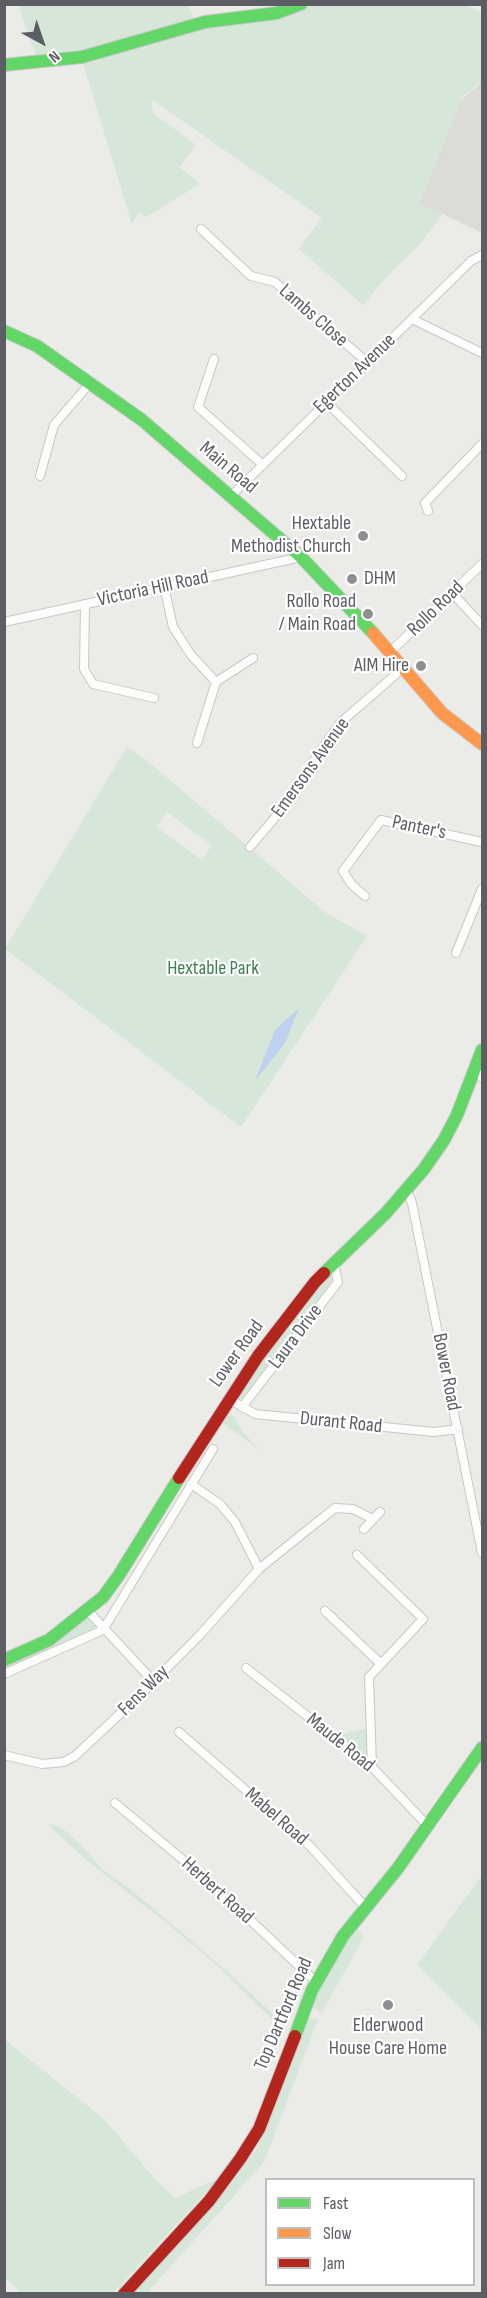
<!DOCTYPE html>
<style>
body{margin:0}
#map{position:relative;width:487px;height:2298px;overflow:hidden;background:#ebebe7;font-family:"Sofia Sans Condensed",sans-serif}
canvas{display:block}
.frame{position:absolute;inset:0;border:6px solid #5d5e64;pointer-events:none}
.legend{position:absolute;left:265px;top:2178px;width:210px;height:108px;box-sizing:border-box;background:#fff;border:2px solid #bebfc1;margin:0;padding:8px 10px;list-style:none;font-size:18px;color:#5d5e64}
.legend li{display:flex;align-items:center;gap:12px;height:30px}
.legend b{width:30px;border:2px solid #bebfc1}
.north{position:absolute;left:12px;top:12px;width:60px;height:60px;-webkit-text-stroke:4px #fff;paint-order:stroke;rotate:140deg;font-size:16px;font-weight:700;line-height:24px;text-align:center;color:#5d5e64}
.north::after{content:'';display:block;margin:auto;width:21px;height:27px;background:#5d5e64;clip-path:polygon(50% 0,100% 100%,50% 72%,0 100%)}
</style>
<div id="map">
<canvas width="487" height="2298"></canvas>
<div class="frame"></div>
<ul class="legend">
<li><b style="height:8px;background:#63d668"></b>Fast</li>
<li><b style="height:8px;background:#ff974d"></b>Slow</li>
<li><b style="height:8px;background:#b3261e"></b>Jam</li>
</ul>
<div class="north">N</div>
</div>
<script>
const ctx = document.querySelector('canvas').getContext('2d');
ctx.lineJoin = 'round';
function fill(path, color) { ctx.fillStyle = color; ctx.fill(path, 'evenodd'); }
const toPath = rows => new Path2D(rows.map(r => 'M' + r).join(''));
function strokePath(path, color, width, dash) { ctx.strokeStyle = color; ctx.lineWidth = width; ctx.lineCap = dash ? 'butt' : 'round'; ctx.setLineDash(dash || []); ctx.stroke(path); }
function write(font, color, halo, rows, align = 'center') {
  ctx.font = font + ' "Sofia Sans Condensed",sans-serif'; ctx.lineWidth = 4.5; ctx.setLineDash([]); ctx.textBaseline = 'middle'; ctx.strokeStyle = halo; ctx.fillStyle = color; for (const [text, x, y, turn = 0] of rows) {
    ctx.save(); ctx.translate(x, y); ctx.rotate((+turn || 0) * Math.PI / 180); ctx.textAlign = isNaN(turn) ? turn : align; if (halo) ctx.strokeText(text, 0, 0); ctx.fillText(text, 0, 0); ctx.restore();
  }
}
fill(toPath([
 [482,82,482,233,443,214,418,206,460,103,463,98]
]), '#dbdbd7');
fill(toPath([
 [18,5,189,5,194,20,90,53,38,61],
 [310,5,466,5,482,13,482,81,462,97,460,103,419,204,443,214,418,246,388,275,363,305,299,249,322,218,151,99,153,113,196,145,180,167,174,163,200,184,146,217,138,213,132,224,82,60,149,39,299,9],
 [127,747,145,759,326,913,367,936,241,1127,5,949],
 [167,812,212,845,202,860,156,827],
 [328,1276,333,1278,329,1288,243,1400,239,1399,239,1392,317,1287],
 [228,1409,244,1433,258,1449,221,1422],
 [88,1611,103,1629,5,1673,5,1660],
 [370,1727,372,1767,333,1737],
 [49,1824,58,1826,67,1832,85,1849,101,1868,135,1893,221,1966,285,2025,286,2030,283,2030,214,1963,168,1924,90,1863,52,1829],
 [482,1875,482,2030,417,1965],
 [358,1930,363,1937,360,1944,322,2012,318,2011,311,2006,320,1986,343,1947],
 [309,2018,318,2019,264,2162,147,2293,126,2294,236,2177,257,2148],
 [4,2039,104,2119,156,2180,175,2198,219,2178,113,2293,22,2293,5,2278]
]), '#d6e6d8');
fill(toPath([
 [299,1008,285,1043,255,1081,275,1030]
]), '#c0d0f1');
const street = toPath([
 [201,229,251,276,275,282,368,363],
 [412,319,482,353],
 [214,359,198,407,263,465],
 [326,402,402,476],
 [40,476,54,425,91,382],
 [231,496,471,261,482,255],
 [428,511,425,503,482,444],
 [164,586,173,627,191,655,216,682,197,743],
 [452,593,482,625],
 [85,604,84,669,93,684,154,698],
 [4,622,301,557],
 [389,653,482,564],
 [216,682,253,658],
 [250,847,295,794,314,760,340,723,402,669],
 [365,896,352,885,343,871,381,820,482,842],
 [456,953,482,889],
 [479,1062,482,1078],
 [407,1191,412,1203,482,1553],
 [229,1399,255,1414,434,1432,458,1429],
 [242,1407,338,1282,334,1263],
 [191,1484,220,1504,235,1522,259,1569],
 [364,1529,380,1512],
 [357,1555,423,1619,369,1677,372,1767],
 [88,1611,153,1681],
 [325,1611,380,1663],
 [246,1668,372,1767,428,1826],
 [4,1674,103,1630,213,1449],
 [179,1732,310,1846,366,1908],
 [4,1755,42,1764,64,1762,75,1756,138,1697,199,1636,259,1569,306,1531,335,1508,353,1509,373,1519],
 [115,1803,213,1885,316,1982]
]);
const fast = toPath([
 [4,65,82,57,205,22,277,13,301,4],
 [4,331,37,346,142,420,301,557,373,633],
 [324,1273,386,1213,424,1169,444,1140,457,1115,482,1050],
 [4,1660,49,1640,103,1597,119,1575,179,1478],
 [295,2036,312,1990,343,1936,398,1868,482,1748]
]);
const slow = toPath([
 [373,633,442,713,482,744]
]);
const jam = toPath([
 [179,1478,258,1356,315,1282,324,1273],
 [124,2294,209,2201,240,2159,259,2129,295,2036]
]);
strokePath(street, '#c7c7c7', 10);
strokePath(fast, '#c8c9c9', 14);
strokePath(slow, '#c8c9c9', 14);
strokePath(jam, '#c8c9c9', 14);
strokePath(street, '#fcfcfb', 8);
strokePath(fast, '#63d668', 12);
strokePath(slow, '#ff974d', 12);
strokePath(jam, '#b3261e', 12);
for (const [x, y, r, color] of [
 [363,536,6,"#8f8f92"],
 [352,579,6,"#8f8f92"],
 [368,614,6,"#8f8f92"],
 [421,666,6,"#8f8f92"],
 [388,2005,6,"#8f8f92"]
]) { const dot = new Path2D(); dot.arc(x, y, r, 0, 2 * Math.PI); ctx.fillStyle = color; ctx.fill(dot); strokePath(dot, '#fff', 2); }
write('20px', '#5d5e64', '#fff', [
 ["Lambs Close",313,316,41],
 ["Egerton Avenue",355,374,-44],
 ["Main Road",228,468,40],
 ["Victoria Hill Road",153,589,-12],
 ["Rollo Road",436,609,-44],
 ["Emersons Avenue",311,768,-54],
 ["Panter's",419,828,12],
 ["Laura Drive",296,1337,-53],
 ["Lower Road",237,1354,-54],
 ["Bower Road",446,1372,79],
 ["Durant Road",341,1423,6],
 ["Fens Way",144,1691,-45],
 ["Maude Road",340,1743,39],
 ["Mabel Road",276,1817,41],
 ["Herbert Road",217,1891,42],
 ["Top Dartford Road",284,2014,-67]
]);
write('20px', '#5d5e64', '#fff', [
 ["Hextable",351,524],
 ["Methodist Church",351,547],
 ["DHM",364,579,"left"],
 ["Rollo Road",356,602],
 ["/ Main Road",356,625],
 ["AIM Hire",409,666],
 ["Elderwood",388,2026,"center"],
 ["House Care Home",388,2049,"center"]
], 'right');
write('20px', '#3f8051', '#fff', [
 ["Hextable Park",213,969]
]);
</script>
